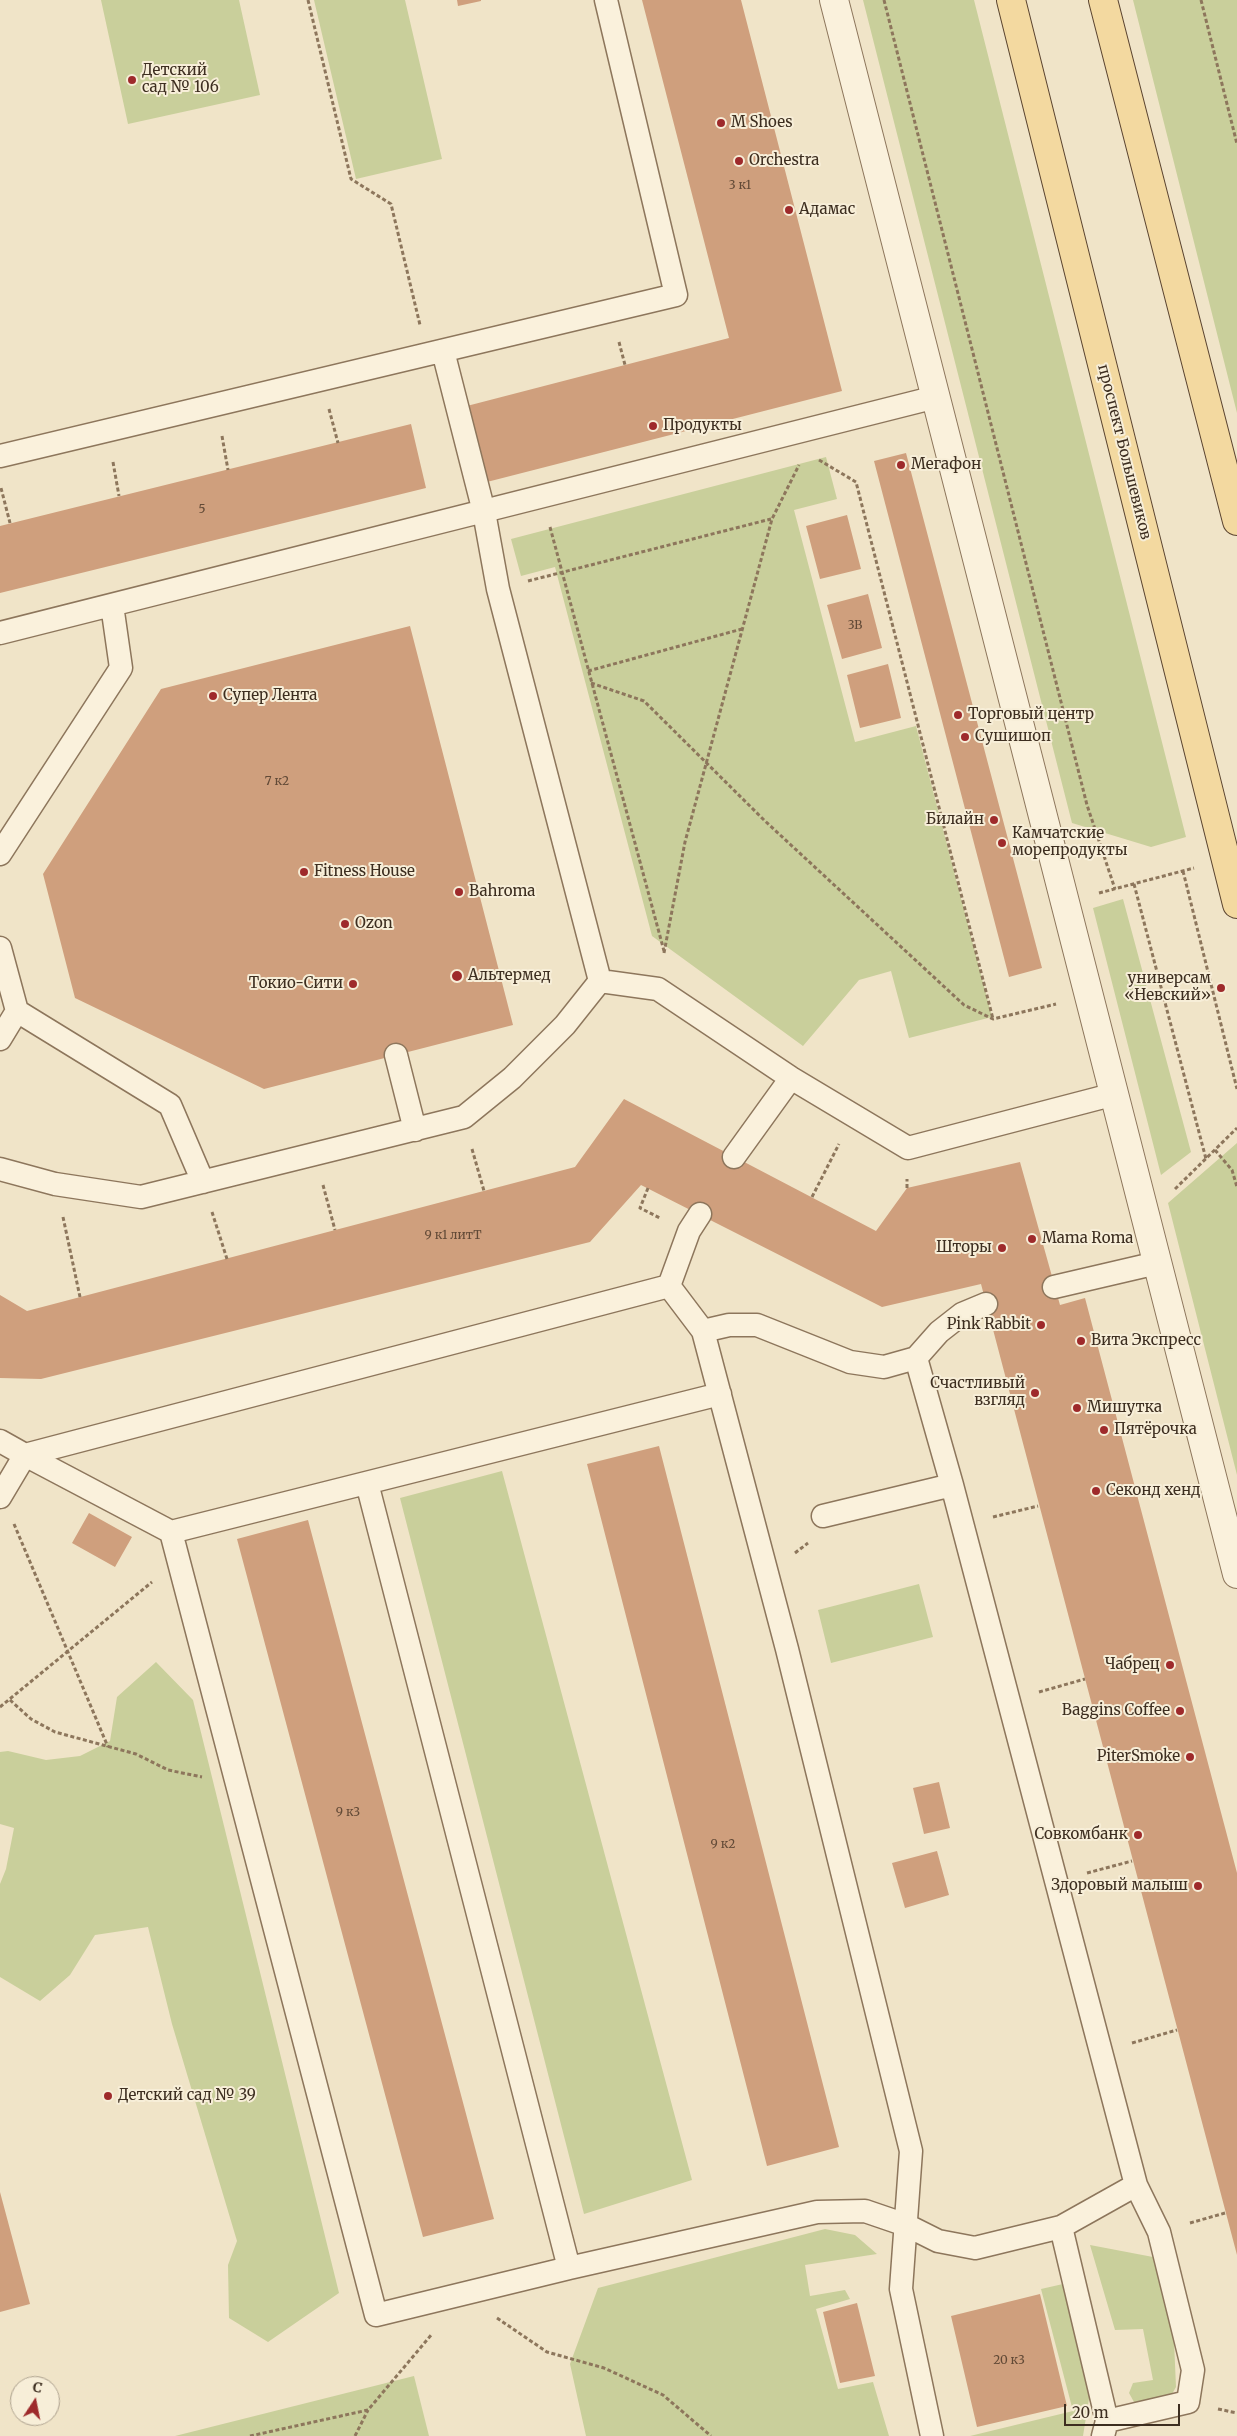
<!DOCTYPE html>
<meta charset="utf-8">
<style>
body{margin:0}
#map{position:relative;width:1237px;height:2436px;overflow:hidden;background:#f0e4c8;font-family:Merriweather,serif}
canvas{display:block}
.north{position:absolute;left:10px;top:2376px;width:50px;height:50px;box-sizing:border-box;background:#f7eed8;border:1px solid #ada18e;border-radius:50%;rotate:11deg;font-size:14px;font-weight:700;line-height:20px;text-align:center;color:#3d2e20}
.north::after{content:'';display:block;margin:auto;width:18px;height:22px;background:#9e2a2b;clip-path:polygon(50% 0,100% 100%,50% 72%,0 100%)}
.scale{position:absolute;left:1064px;top:2404px;width:116px;height:22px;box-sizing:border-box;border:2px solid #3d2e20;border-top:0;padding-left:6px;font-size:15px;line-height:18px;white-space:nowrap;color:#3d2e20;-webkit-text-stroke:4px #f7eed8;paint-order:stroke}
</style>
<div id="map">
<canvas width="1237" height="2436"></canvas>
<div class="north">С</div>
<div class="scale">20 m</div>
</div>
<script>
const ctx = document.querySelector('canvas').getContext('2d');
ctx.lineJoin = 'round';
function fill(path, color) { ctx.fillStyle = color; ctx.fill(path, 'evenodd'); }
const toPath = rows => new Path2D(rows.map(r => 'M' + r).join(''));
function strokePath(path, color, width, dash) { ctx.strokeStyle = color; ctx.lineWidth = width; ctx.lineCap = dash ? 'butt' : 'round'; ctx.setLineDash(dash || []); ctx.stroke(path); }
function write(font, color, halo, rows, align = 'center') {
  ctx.font = font + ' Merriweather,serif'; ctx.lineWidth = 4; ctx.setLineDash([]); ctx.textBaseline = 'middle'; ctx.strokeStyle = halo; ctx.fillStyle = color; for (const [text, x, y, turn = 0] of rows) {
    ctx.save(); ctx.translate(x, y); ctx.rotate((+turn || 0) * Math.PI / 180); ctx.textAlign = isNaN(turn) ? turn : align; if (halo) ctx.strokeText(text, 0, 0); ctx.fillText(text, 0, 0); ctx.restore();
  }
}
fill(toPath([
 [101,0,239,0,260,95,128,124],
 [314,0,405,0,442,159,356,179],
 [863,0,974,0,1186,837,1151,847,1072,823],
 [1133,0,1237,0,1237,413],
 [826,457,837,499,794,510,855,742,916,726,992,1017,909,1038,891,971,859,980,803,1046,652,936,555,567,521,576,511,539],
 [1123,899,1191,1152,1161,1175,1093,908],
 [1237,1143,1237,1475,1168,1203],
 [502,1471,692,2180,584,2214,400,1498],
 [919,1584,933,1637,831,1663,818,1610],
 [156,1662,193,1700,339,2293,268,2342,229,2318,228,2265,237,2241,172,2024,148,1927,95,1935,70,1975,40,2001,0,1977,0,1884,6,1869,14,1828,0,1824,0,1752,8,1751,46,1760,80,1756,110,1741,117,1697],
 [825,2229,855,2235,877,2254,805,2265,810,2296,845,2290,850,2299,816,2309,838,2389,873,2382,889,2436,586,2436,570,2364,598,2288],
 [1090,2245,1153,2257,1174,2341,1176,2387,1172,2394,1140,2403,1134,2402,1129,2393,1133,2383,1153,2380,1143,2329,1115,2330],
 [1063,2284,1092,2380,1083,2436,970,2436,1073,2411,1041,2289],
 [414,2376,429,2436,175,2436]
]), '#c9cf9b');
fill(toPath([
 [457,0,481,0,481,1,458,6],
 [642,0,741,0,842,391,483,483,463,407,729,338],
 [411,424,426,488,0,593,0,526],
 [906,453,1042,968,1009,977,874,461],
 [847,515,861,569,820,579,806,526],
 [868,594,882,648,842,659,827,605],
 [410,626,513,1025,264,1089,75,998,43,874,161,689],
 [888,664,901,718,860,728,847,675],
 [624,1099,876,1231,907,1188,1020,1162,1060,1305,1085,1298,1237,1873,1237,2255,981,1284,882,1307,641,1185,590,1242,41,1379,0,1378,0,1295,27,1311,575,1167],
 [659,1446,839,2147,767,2166,587,1464],
 [89,1513,132,1537,115,1567,72,1543],
 [308,1520,494,2219,423,2237,237,1539],
 [939,1782,950,1828,924,1834,913,1788],
 [937,1851,949,1895,905,1908,892,1863],
 [0,2192,30,2304,0,2312],
 [1040,2294,1067,2406,977,2427,951,2316],
 [857,2303,875,2376,840,2383,823,2312]
]), '#cf9f7d');
const service = toPath([
 [443,351,484,512,498,589,600,981],
 [0,456,676,295,606,0],
 [0,633,936,397],
 [0,854,121,668,112,605],
 [0,948,17,1011,0,1039],
 [17,1011,170,1105,203,1182],
 [396,1055,415,1130],
 [734,1157,791,1078],
 [0,1169,55,1184,141,1197,464,1117,512,1078,565,1025,600,981,658,989,791,1078,908,1148,1115,1094],
 [669,1286,703,1331,787,1649,911,2151,901,2289,932,2436],
 [669,1286,689,1231,700,1214],
 [1054,1287,1157,1263],
 [703,1331,729,1325,757,1325,850,1362,884,1367,916,1358,939,1332,962,1314,986,1304],
 [916,1358,952,1485,1136,2185,1159,2232,1193,2370,1188,2402,1107,2421],
 [0,1441,25,1455,669,1286],
 [367,1483,569,2268,817,2212,865,2211,906,2225,938,2241,975,2248,1061,2227,1136,2185],
 [0,1497,25,1455,171,1532,720,1394],
 [823,1516,952,1485],
 [171,1532,376,2315,569,2268],
 [1061,2227,1107,2421,1103,2436]
]);
const minor = toPath([
 [834,0,1237,1574]
]);
const primary = toPath([
 [1011,0,1237,904],
 [1103,0,1237,521]
]);
strokePath(service, '#8d765c', 25);
strokePath(minor, '#8d765c', 30);
strokePath(primary, '#5b4430', 30);
strokePath(toPath([
 [308,0,351,179,391,204,420,325],
 [884,0,1087,805,1115,889],
 [1201,0,1237,144],
 [619,342,625,365],
 [329,409,338,443],
 [222,436,228,470],
 [819,460,856,482,993,1019],
 [113,462,119,496],
 [1,488,10,523],
 [550,527,664,951],
 [528,581,771,519],
 [588,671,742,629],
 [591,683,644,701,765,821,964,1005,993,1019,1056,1004],
 [1183,871,1237,1089],
 [1134,884,1206,1159],
 [1099,893,1194,868],
 [664,953,685,842,772,519,799,465],
 [472,1149,484,1191],
 [1215,1150,1232,1170,1237,1187],
 [323,1185,335,1230],
 [648,1188,640,1208,660,1218],
 [907,1188,907,1179],
 [1175,1189,1237,1128],
 [812,1197,839,1144],
 [212,1212,227,1259],
 [63,1217,80,1297],
 [993,1517,1038,1506],
 [14,1524,108,1747],
 [795,1553,808,1543],
 [1039,1692,1085,1679],
 [10,1700,31,1719,55,1732,136,1754,168,1770,202,1777],
 [0,1707,152,1582],
 [1087,1873,1132,1861],
 [1132,2043,1177,2030],
 [1190,2223,1225,2213],
 [497,2318,547,2352,604,2368,663,2395,711,2436],
 [1218,2409,1237,2413],
 [250,2436,368,2410,432,2334],
 [355,2436,368,2410]
]), '#8d765c', 3, [4, 2.5]);
strokePath(service, '#faf1dc', 22);
strokePath(minor, '#faf1dc', 28);
strokePath(primary, '#f3d9a0', 28);
for (const [x, y, r, color] of [
 [132,80,5,"#9e2a2b"],
 [721,123,5,"#9e2a2b"],
 [739,161,5,"#9e2a2b"],
 [789,210,5,"#9e2a2b"],
 [653,426,5,"#9e2a2b"],
 [901,465,5,"#9e2a2b"],
 [213,696,5,"#9e2a2b"],
 [958,715,5,"#9e2a2b"],
 [965,737,5,"#9e2a2b"],
 [994,820,5,"#9e2a2b"],
 [1002,843,5,"#9e2a2b"],
 [304,872,5,"#9e2a2b"],
 [459,892,5,"#9e2a2b"],
 [345,924,5,"#9e2a2b"],
 [457,976,6,"#9e2a2b"],
 [353,984,5,"#9e2a2b"],
 [1221,988,5,"#9e2a2b"],
 [1032,1239,5,"#9e2a2b"],
 [1002,1248,5,"#9e2a2b"],
 [1041,1325,5,"#9e2a2b"],
 [1081,1341,5,"#9e2a2b"],
 [1035,1393,5,"#9e2a2b"],
 [1077,1408,5,"#9e2a2b"],
 [1104,1430,5,"#9e2a2b"],
 [1096,1491,5,"#9e2a2b"],
 [1170,1665,5,"#9e2a2b"],
 [1180,1711,5,"#9e2a2b"],
 [1190,1757,5,"#9e2a2b"],
 [1138,1835,5,"#9e2a2b"],
 [1198,1886,5,"#9e2a2b"],
 [108,2096,5,"#9e2a2b"]
]) { const dot = new Path2D(); dot.arc(x, y, r, 0, 2 * Math.PI); ctx.fillStyle = color; ctx.fill(dot); strokePath(dot, '#f7eed8', 2); }
write('12px', '#624a37', null, [
 ["3 к1",740,186],
 ["5",202,510],
 ["3В",855,626],
 ["7 к2",277,782],
 ["9 к1 литТ",453,1236],
 ["9 к3",348,1813],
 ["9 к2",723,1845],
 ["20 к3",1009,2361]
]);
write('15px', '#3d2e20', '#f7eed8', [
 ["Детский",142,71],
 ["сад № 106",142,88],
 ["M Shoes",731,123],
 ["Orchestra",749,161],
 ["Адамас",799,210],
 ["Продукты",663,426],
 ["Мегафон",911,465],
 ["Супер Лента",223,696],
 ["Торговый центр",968,715],
 ["Сушишоп",975,737],
 ["Билайн",984,820,"right"],
 ["Камчатские",1012,834],
 ["морепродукты",1012,851],
 ["Fitness House",314,872],
 ["Bahroma",469,892],
 ["Ozon",355,924],
 ["Альтермед",468,976],
 ["универсам",1211,979,"right"],
 ["«Невский»",1211,996,"right"],
 ["Токио-Сити",343,984,"right"],
 ["Mama Roma",1042,1239],
 ["Шторы",992,1248,"right"],
 ["Pink Rabbit",1031,1325,"right"],
 ["Вита Экспресс",1091,1341],
 ["Счастливый",1025,1384,"right"],
 ["взгляд",1025,1401,"right"],
 ["Мишутка",1087,1408],
 ["Пятёрочка",1114,1430],
 ["Секонд хенд",1106,1491],
 ["Чабрец",1160,1665,"right"],
 ["Baggins Coffee",1170,1711,"right"],
 ["PiterSmoke",1180,1757,"right"],
 ["Совкомбанк",1128,1835,"right"],
 ["Здоровый малыш",1188,1886,"right"],
 ["Детский сад № 39",118,2096]
], 'left');
write('15px', '#3d2e20', '#f7eed8', [
 ["проспект Большевиков",1124,452,76]
]);
</script>
